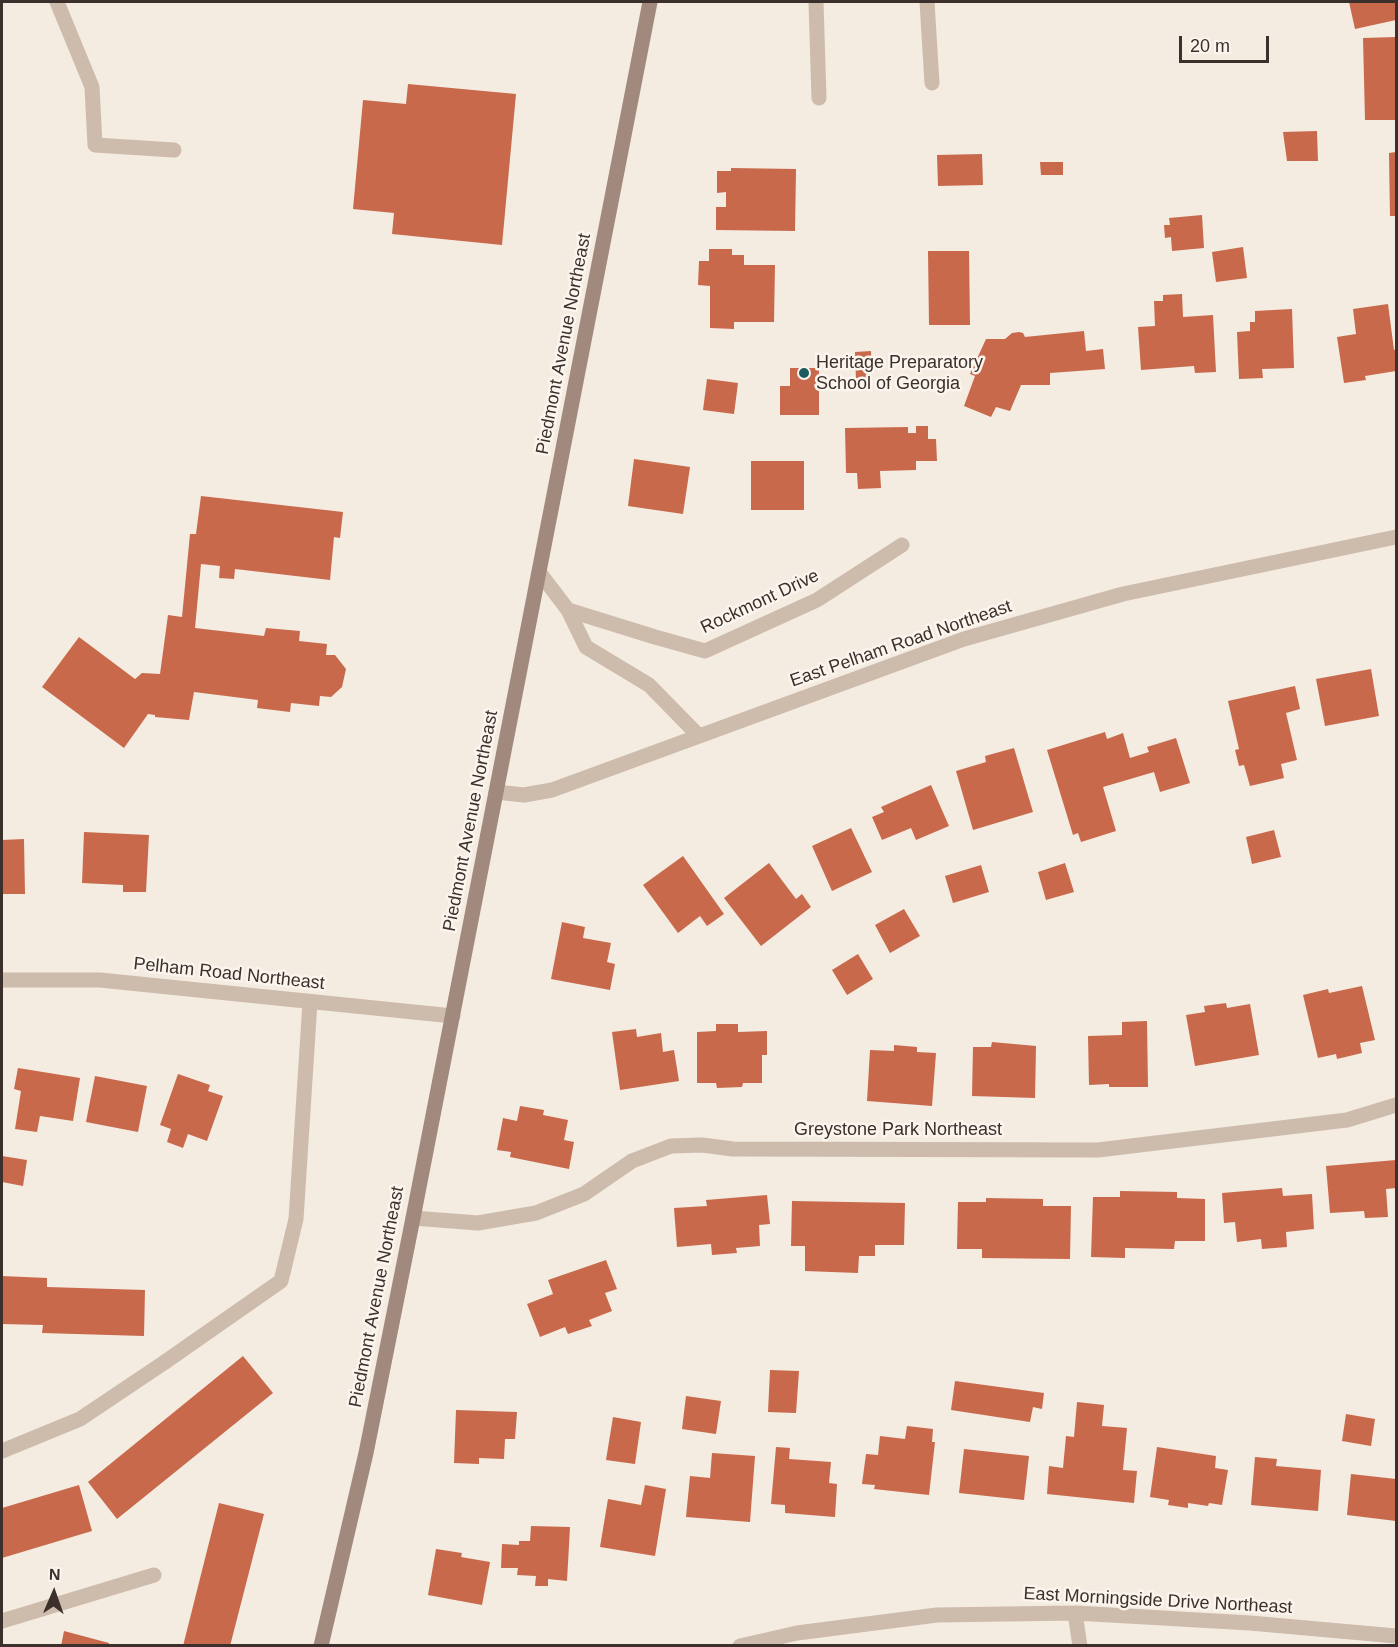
<!DOCTYPE html>
<style>
body{margin:0}
#map{position:relative;width:1398px;height:1647px;overflow:hidden;background:#f4ebe1;font-family:Helvetica,sans-serif}
canvas{display:block}
.frame{position:absolute;inset:0;border:3px solid #3b302b;pointer-events:none}
.north{position:absolute;left:24px;top:1563px;width:60px;height:60px;-webkit-text-stroke:4px #fbf5ee;paint-order:stroke;rotate:2deg;font-size:16px;font-weight:700;line-height:24px;text-align:center;color:#3b302b}
.north::after{content:'';display:block;margin:auto;width:21px;height:27px;background:#3b302b;clip-path:polygon(50% 0,100% 100%,50% 72%,0 100%)}
.scale{position:absolute;left:1179px;top:36px;width:90px;height:27px;box-sizing:border-box;border:3px solid #3b302b;border-top:0;padding-left:8px;font-size:18px;line-height:21px;white-space:nowrap;color:#3b302b;-webkit-text-stroke:4px #fbf5ee;paint-order:stroke}
</style>
<div id="map">
<canvas width="1398" height="1647"></canvas>
<div class="frame"></div>
<div class="north">N</div>
<div class="scale">20 m</div>
</div>
<script>
const ctx = document.querySelector('canvas').getContext('2d');
ctx.lineJoin = 'round';
function fill(path, color) { ctx.fillStyle = color; ctx.fill(path, 'evenodd'); }
const toPath = rows => new Path2D(rows.map(r => 'M' + r).join(''));
function strokePath(path, color, width, dash) { ctx.strokeStyle = color; ctx.lineWidth = width; ctx.lineCap = dash ? 'butt' : 'round'; ctx.setLineDash(dash || []); ctx.stroke(path); }
function write(font, color, halo, rows, align = 'center') {
  ctx.font = font + ' Helvetica,sans-serif'; ctx.lineWidth = 5; ctx.setLineDash([]); ctx.textBaseline = 'middle'; ctx.strokeStyle = halo; ctx.fillStyle = color; for (const [text, x, y, turn = 0] of rows) {
    ctx.save(); ctx.translate(x, y); ctx.rotate((+turn || 0) * Math.PI / 180); ctx.textAlign = isNaN(turn) ? turn : align; if (halo) ctx.strokeText(text, 0, 0); ctx.fillText(text, 0, 0); ctx.restore();
  }
}
fill(toPath([
 [1349,2,1396,2,1396,20,1355,29],
 [1396,37,1396,120,1365,120,1363,38],
 [408,84,516,94,502,245,392,234,394,213,353,209,363,100,406,104],
 [1317,131,1318,161,1287,161,1283,132],
 [1396,152,1396,216,1390,216,1389,153],
 [982,154,983,185,938,186,937,155],
 [1040,162,1063,162,1063,175,1041,175],
 [731,168,796,169,795,231,716,230,716,207,726,207,726,192,717,193,717,171,731,171],
 [1202,215,1204,248,1172,251,1171,237,1165,238,1164,225,1170,225,1169,218],
 [1243,247,1247,278,1216,282,1212,252],
 [709,249,732,249,732,255,744,255,744,265,775,265,774,322,734,322,734,329,710,328,710,286,698,285,699,261,709,261],
 [928,251,969,251,970,325,929,325],
 [1182,294,1183,317,1213,315,1216,372,1195,373,1194,366,1141,370,1138,327,1155,326,1154,301,1163,301,1163,295],
 [1388,304,1394,350,1396,349,1396,371,1365,376,1366,380,1344,383,1337,337,1356,334,1353,309],
 [1292,309,1294,368,1262,369,1263,378,1239,379,1237,332,1250,331,1250,322,1255,322,1255,311],
 [1084,331,1086,351,1103,349,1105,369,1050,373,1050,385,1021,385,1010,411,996,407,991,417,964,406,975,376,970,374,986,339,1005,339,1012,333,1019,332,1023,333,1025,337],
 [871,351,872,380,856,380,855,352],
 [790,368,819,368,819,415,780,415,780,386,790,386],
 [707,379,738,383,734,414,703,410],
 [916,426,928,426,928,439,936,439,937,461,916,461,916,470,880,471,881,488,858,489,857,473,846,473,845,428,908,427,908,433,916,433],
 [634,459,690,467,683,514,628,506],
 [751,461,804,461,804,510,751,510],
 [201,496,343,512,340,538,334,537,330,580,235,569,234,579,219,578,220,566,201,564,195,628,264,636,266,628,300,631,299,641,327,644,326,655,335,655,346,669,342,687,331,697,320,696,319,706,291,703,290,712,257,708,258,700,194,692,189,720,155,717,155,715,148,714,124,748,42,687,79,637,135,679,142,673,160,674,168,615,182,617,190,534,196,534],
 [1371,669,1379,716,1325,726,1316,679],
 [1295,686,1300,709,1286,713,1297,760,1281,764,1284,778,1250,786,1244,765,1239,766,1235,750,1239,749,1228,701],
 [1105,732,1107,739,1123,733,1130,758,1149,752,1147,747,1176,738,1190,783,1160,792,1154,772,1103,787,1116,831,1081,842,1078,833,1073,835,1047,750],
 [1014,748,1033,812,973,830,956,771,986,762,985,756],
 [931,785,949,826,916,840,911,828,882,840,872,817,884,812,881,807],
 [851,828,872,872,832,891,812,846],
 [1274,830,1281,857,1252,864,1246,837],
 [84,832,149,835,146,892,123,892,123,885,82,883],
 [24,839,25,894,2,894,2,840],
 [683,856,724,914,707,926,700,916,678,933,643,885],
 [769,863,796,899,802,894,811,907,761,946,724,898],
 [1065,863,1074,892,1046,900,1038,872],
 [981,865,989,892,953,903,945,876],
 [904,909,920,936,890,953,875,925],
 [562,922,585,927,583,938,611,943,607,962,615,964,610,990,551,979],
 [858,954,873,979,847,995,832,970],
 [1362,986,1375,1040,1360,1043,1362,1053,1337,1059,1336,1054,1318,1058,1303,995,1328,989,1329,993],
 [1226,1003,1227,1008,1250,1004,1259,1055,1195,1066,1186,1015,1205,1012,1204,1006],
 [1147,1021,1148,1087,1109,1087,1109,1084,1089,1085,1088,1036,1122,1035,1122,1022],
 [716,1024,738,1024,738,1032,767,1031,767,1055,762,1055,762,1083,743,1083,742,1087,717,1088,716,1083,697,1083,697,1032,716,1031],
 [636,1029,637,1037,661,1033,663,1052,674,1050,679,1081,620,1090,612,1032],
 [992,1042,1036,1046,1035,1098,972,1096,973,1047,991,1047],
 [894,1045,917,1047,917,1052,936,1053,932,1106,867,1101,870,1050,894,1051],
 [18,1068,80,1078,73,1121,40,1116,37,1132,15,1129,21,1091,14,1089],
 [178,1074,210,1085,208,1091,223,1096,207,1141,188,1134,183,1148,167,1142,171,1129,160,1125],
 [95,1076,147,1086,138,1132,86,1122],
 [520,1106,544,1110,543,1115,568,1120,564,1140,574,1142,569,1169,510,1157,511,1152,497,1150,503,1118,517,1121],
 [2,1156,27,1160,23,1186,2,1182],
 [1396,1160,1396,1188,1386,1189,1388,1217,1365,1218,1364,1211,1330,1213,1326,1166],
 [1282,1188,1283,1196,1312,1194,1314,1229,1286,1232,1287,1247,1262,1249,1261,1239,1237,1242,1235,1222,1224,1223,1222,1193],
 [1120,1191,1177,1192,1177,1198,1205,1199,1205,1241,1175,1241,1174,1249,1125,1248,1125,1258,1091,1257,1093,1197,1120,1197],
 [767,1195,770,1224,759,1225,760,1246,736,1248,737,1253,712,1255,711,1244,677,1247,674,1208,707,1206,706,1200],
 [986,1198,1043,1199,1043,1206,1071,1206,1070,1259,982,1258,982,1249,957,1249,958,1202,986,1202],
 [792,1201,905,1203,904,1245,875,1245,875,1256,859,1256,858,1273,805,1271,805,1246,791,1246],
 [606,1260,617,1289,605,1293,612,1311,589,1320,592,1326,568,1334,565,1327,540,1337,527,1304,553,1294,548,1280],
 [2,1276,47,1278,47,1287,145,1290,144,1336,42,1333,43,1325,2,1324],
 [243,1356,273,1393,117,1519,88,1482],
 [770,1370,799,1371,796,1413,768,1412],
 [955,1381,1044,1393,1042,1409,1033,1407,1030,1422,951,1410],
 [686,1396,721,1401,716,1434,682,1429],
 [1077,1402,1104,1405,1102,1426,1127,1428,1123,1470,1137,1471,1134,1503,1047,1494,1049,1466,1063,1468,1066,1436,1074,1437],
 [456,1410,517,1412,515,1439,505,1439,504,1459,479,1458,479,1464,454,1463],
 [1346,1414,1375,1419,1371,1446,1342,1441],
 [613,1417,641,1422,635,1464,606,1460],
 [907,1426,933,1429,932,1442,935,1442,929,1495,874,1489,875,1485,862,1484,866,1454,878,1455,880,1436,905,1439],
 [776,1447,790,1448,789,1459,831,1462,829,1483,837,1484,835,1517,785,1513,785,1505,771,1504],
 [1157,1447,1216,1456,1215,1468,1228,1470,1222,1505,1209,1503,1208,1506,1188,1503,1188,1508,1168,1505,1169,1500,1150,1497],
 [964,1449,1029,1456,1024,1500,959,1493],
 [712,1453,755,1456,750,1522,686,1517,690,1476,710,1478],
 [1255,1457,1277,1459,1276,1466,1321,1470,1318,1511,1251,1505],
 [1351,1474,1396,1479,1396,1521,1347,1515],
 [79,1485,92,1531,2,1558,2,1508],
 [645,1485,666,1489,655,1556,600,1547,608,1499,641,1505],
 [219,1503,264,1514,230,1646,183,1646],
 [531,1526,570,1527,567,1581,548,1579,548,1586,535,1586,536,1576,517,1575,518,1568,501,1568,502,1544,519,1545,519,1541,530,1541],
 [436,1549,462,1553,461,1557,490,1562,482,1605,428,1595],
 [64,1631,109,1643,109,1646,61,1646]
]), '#c8694b');
strokePath(toPath([
 [57,2,92,87,95,145,174,150],
 [568,610,586,647,649,685,699,736],
 [165,1362,281,1281,296,1219,310,1002]
]), '#cdbbac', 15);
strokePath(toPath([
 [816,2,819,98],
 [927,2,932,83],
 [539,572,568,610,655,637,705,651,817,600,902,545],
 [496,792,524,795,552,790,964,639,1123,594,1396,537],
 [2,980,100,980,453,1016],
 [413,1218,478,1223,536,1213,584,1194,632,1161,671,1146,702,1145,733,1149,1098,1150,1347,1120,1396,1105],
 [2,1451,80,1419,165,1362],
 [1075,1613,1080,1646],
 [2,1621,154,1575],
 [740,1646,797,1633,937,1615,1075,1613,1250,1623,1396,1636]
]), '#cdbbac', 15);
strokePath(toPath([
 [321,1646,366,1453,413,1218,650,2]
]), '#a18a7d', 15);
for (const [x, y, r, color] of [
 [804,373,6,"#1f5a5e"]
]) { const dot = new Path2D(); dot.arc(x, y, r, 0, 2 * Math.PI); ctx.fillStyle = color; ctx.fill(dot); strokePath(dot, '#fbf5ee', 2); }
write('18px', '#3b302b', '#fbf5ee', [
 ["Piedmont Avenue Northeast",564,344,-79],
 ["Rockmont Drive",760,602,-25],
 ["East Pelham Road Northeast",901,644,-19],
 ["Piedmont Avenue Northeast",471,821,-79],
 ["Pelham Road Northeast",229,974,6],
 ["Greystone Park Northeast",898,1130],
 ["Piedmont Avenue Northeast",377,1297,-79],
 ["East Morningside Drive Northeast",1158,1601,3]
]);
write('18px', '#3b302b', '#fbf5ee', [
 ["Heritage Preparatory",816,363],
 ["School of Georgia",816,384]
], 'left');
</script>
